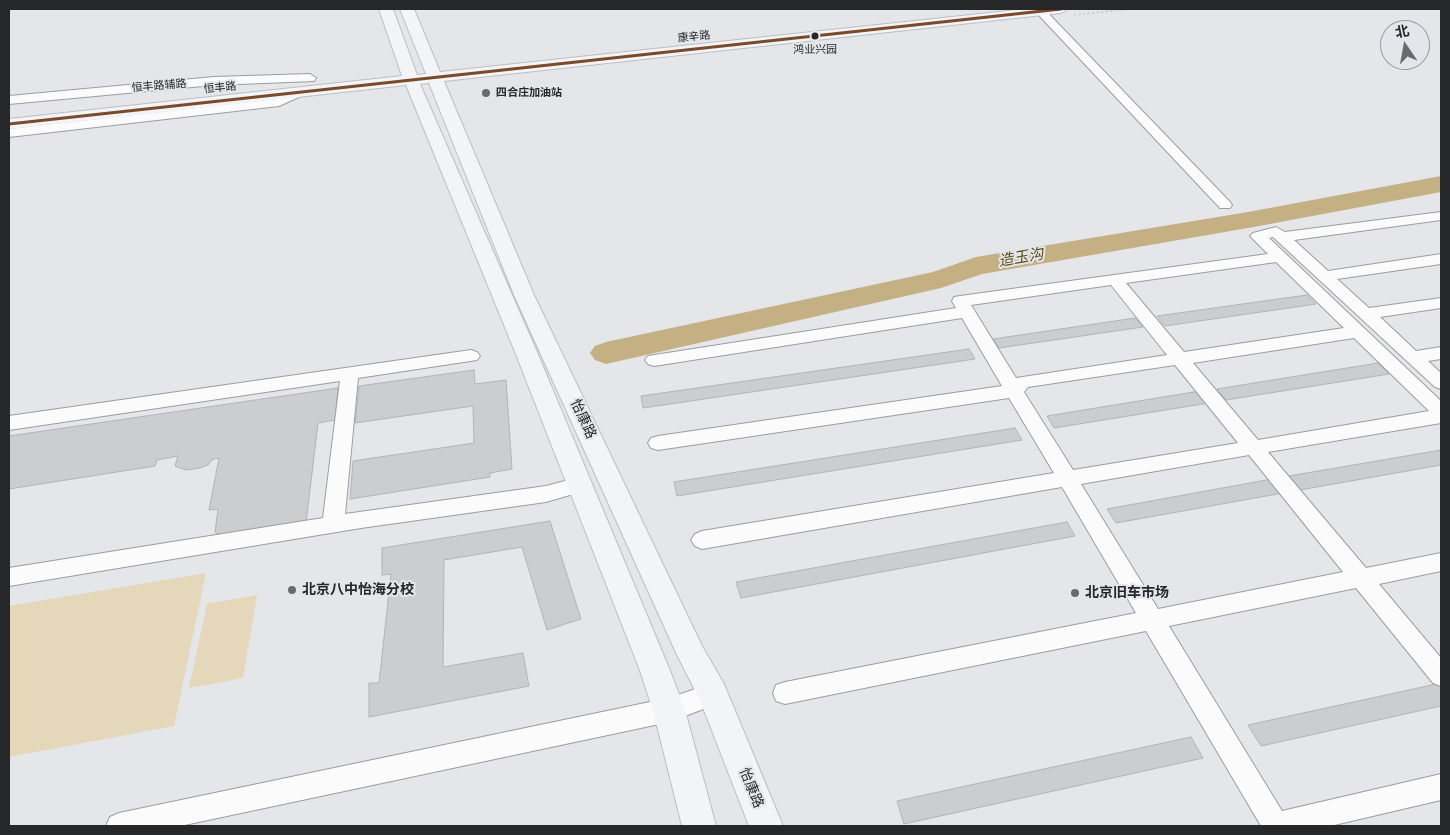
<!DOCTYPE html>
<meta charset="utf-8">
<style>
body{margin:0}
#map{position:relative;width:1450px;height:835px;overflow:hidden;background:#e4e6e9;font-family:"Noto Serif","Noto Sans SC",serif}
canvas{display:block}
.frame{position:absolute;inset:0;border:10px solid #262729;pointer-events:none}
.north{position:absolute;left:1380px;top:20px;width:50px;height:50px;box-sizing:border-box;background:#e3e6ea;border:1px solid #979a9d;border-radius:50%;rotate:348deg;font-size:14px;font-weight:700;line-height:20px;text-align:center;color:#262729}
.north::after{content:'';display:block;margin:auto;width:18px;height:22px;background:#686a6c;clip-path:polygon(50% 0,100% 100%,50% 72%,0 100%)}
</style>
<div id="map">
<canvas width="1450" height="835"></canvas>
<div class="frame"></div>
<div class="north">北</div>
</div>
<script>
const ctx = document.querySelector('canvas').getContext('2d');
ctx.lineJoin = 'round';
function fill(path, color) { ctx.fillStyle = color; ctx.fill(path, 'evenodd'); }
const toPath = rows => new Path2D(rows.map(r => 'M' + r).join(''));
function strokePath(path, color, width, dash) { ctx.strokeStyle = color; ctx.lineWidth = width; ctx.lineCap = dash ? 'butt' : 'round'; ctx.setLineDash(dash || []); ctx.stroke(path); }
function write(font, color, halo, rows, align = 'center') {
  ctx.font = font + ' "Noto Serif","Noto Sans SC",serif'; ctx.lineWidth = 4; ctx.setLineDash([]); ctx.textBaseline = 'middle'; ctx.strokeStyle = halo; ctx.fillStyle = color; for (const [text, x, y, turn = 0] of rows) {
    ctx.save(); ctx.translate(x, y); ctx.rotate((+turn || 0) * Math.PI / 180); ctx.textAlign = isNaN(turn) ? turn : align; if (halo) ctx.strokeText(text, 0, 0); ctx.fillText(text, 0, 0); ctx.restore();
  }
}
fill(toPath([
 [206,573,174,726,9,757,9,606],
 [257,595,243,678,189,688,207,604]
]), '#e4d7ba');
fill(toPath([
 [1441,176,1441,192,1248,228,982,274,941,288,606,364,595,360,590,353,595,346,606,342,933,272,976,257,1248,212,1441,176]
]), '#c4b082');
const building = toPath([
 [1307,295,1316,304,1165,326,1157,316,1307,295],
 [1135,318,1143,327,999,348,993,339,1135,318],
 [969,349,975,359,643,408,641,396,969,349],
 [1378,363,1389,374,1226,400,1217,389,1378,363],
 [474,370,475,384,506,380,512,469,490,473,490,477,350,499,353,461,474,443,473,406,355,423,359,386,474,370],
 [338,388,335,420,318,423,306,523,221,537,215,532,218,509,209,510,219,458,213,459,208,465,200,468,186,470,175,466,178,456,157,460,155,466,9,489,9,436,338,388],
 [1200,391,1209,403,1054,428,1047,416,1200,391],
 [1015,428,1022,440,677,496,674,482,1015,428],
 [1441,450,1441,465,1300,490,1289,476,1441,450],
 [1272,479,1283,493,1116,523,1107,509,1272,479],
 [550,521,581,619,547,630,522,547,444,560,443,667,523,653,529,686,369,717,369,683,379,683,391,574,382,575,382,548,550,521],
 [1067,522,1075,536,741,598,736,582,1067,522],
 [1441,683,1441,706,1261,746,1248,725,1441,683],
 [1191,737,1203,758,904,824,897,801,1191,737]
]);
fill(building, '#cbcdcf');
strokePath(building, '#b1b3b5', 1);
const minor = toPath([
 [1033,9,1044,9,1230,202,1232,205,1230,208,1220,208,1033,9],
 [310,74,316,78,314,81,214,85,9,104,9,96,214,77,310,74],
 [297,89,301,90,303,93,301,96,279,106,9,137,9,129,276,99,297,89],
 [1441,212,1441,220,1294,240,1328,271,1441,254,1441,264,1337,279,1369,308,1441,298,1441,308,1380,317,1416,351,1441,347,1441,359,1428,361,1441,373,1441,389,1435,387,1273,237,1269,238,1441,401,1441,423,1268,452,1366,568,1441,553,1441,571,1379,584,1441,658,1441,686,1433,683,1356,588,1169,626,1282,811,1441,774,1441,800,1330,826,1261,826,1146,631,785,704,776,701,773,693,776,685,785,682,1136,613,1062,487,702,549,695,546,691,540,695,534,702,531,1054,473,1009,398,658,450,651,448,648,443,651,438,658,436,1002,386,962,318,654,366,648,364,645,360,648,356,956,308,952,301,954,297,960,296,1268,254,1250,236,1253,233,1276,227,1285,232,1441,212],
 [1276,262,1344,328,1184,352,1126,283,1276,262],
 [1111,285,1167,355,1016,378,971,305,1111,285],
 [1354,338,1429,411,1258,440,1193,363,1354,338],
 [1175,365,1238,443,1073,470,1024,392,1028,387,1175,365],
 [1249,455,1343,572,1158,609,1081,484,1249,455],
 [471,350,477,352,480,356,477,360,358,378,345,514,546,486,580,477,587,480,590,485,587,490,546,502,361,528,9,586,9,568,323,518,340,381,9,430,9,416,471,350],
 [713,683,722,686,725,694,722,702,669,722,180,826,106,826,110,817,119,813,669,698,713,683]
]);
const major = toPath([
 [379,9,393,9,417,75,426,74,400,9,414,9,440,72,1026,9,1068,9,1061,13,444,81,534,295,702,646,724,684,783,826,749,826,700,700,677,655,514,295,429,83,420,84,537,352,669,668,685,710,716,826,682,826,653,710,639,668,515,352,406,85,9,129,9,119,402,76,379,9]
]);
strokePath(minor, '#9c9d9f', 2);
strokePath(major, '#bbbec4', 2);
strokePath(toPath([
 [1074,15,1128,9]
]), '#d0d0d0', 2, [2.5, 2]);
fill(minor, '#fbfbfc');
fill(major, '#f2f4f7');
strokePath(toPath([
 [9,124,1061,9]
]), '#7a4b2a', 3);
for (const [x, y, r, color] of [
 [815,36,4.5,"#262729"],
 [486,93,5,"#686a6c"],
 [292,590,5,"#686a6c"],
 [1075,593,5,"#686a6c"]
]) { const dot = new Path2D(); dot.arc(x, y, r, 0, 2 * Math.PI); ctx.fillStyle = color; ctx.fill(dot); strokePath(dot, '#e3e6ea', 2); }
write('11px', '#262729', '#e3e6ea', [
 ["康辛路",694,37,-6],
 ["恒丰路辅路",159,86,-5],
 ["恒丰路",220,88,-6]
]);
write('11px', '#262729', '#e3e6ea', [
 ["鸿业兴园",815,50]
]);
write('bold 11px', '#262729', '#e3e6ea', [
 ["四合庄加油站",496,93]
], 'left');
write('14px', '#262729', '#e3e6ea', [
 ["怡康路",583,419,65],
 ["怡康路",751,788,68]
]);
write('bold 14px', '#262729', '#e3e6ea', [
 ["北京八中怡海分校",302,590],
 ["北京旧车市场",1085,593]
], 'left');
write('italic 15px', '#624c19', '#e3e6ea', [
 ["造玉沟",1021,258,-10]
]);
</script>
